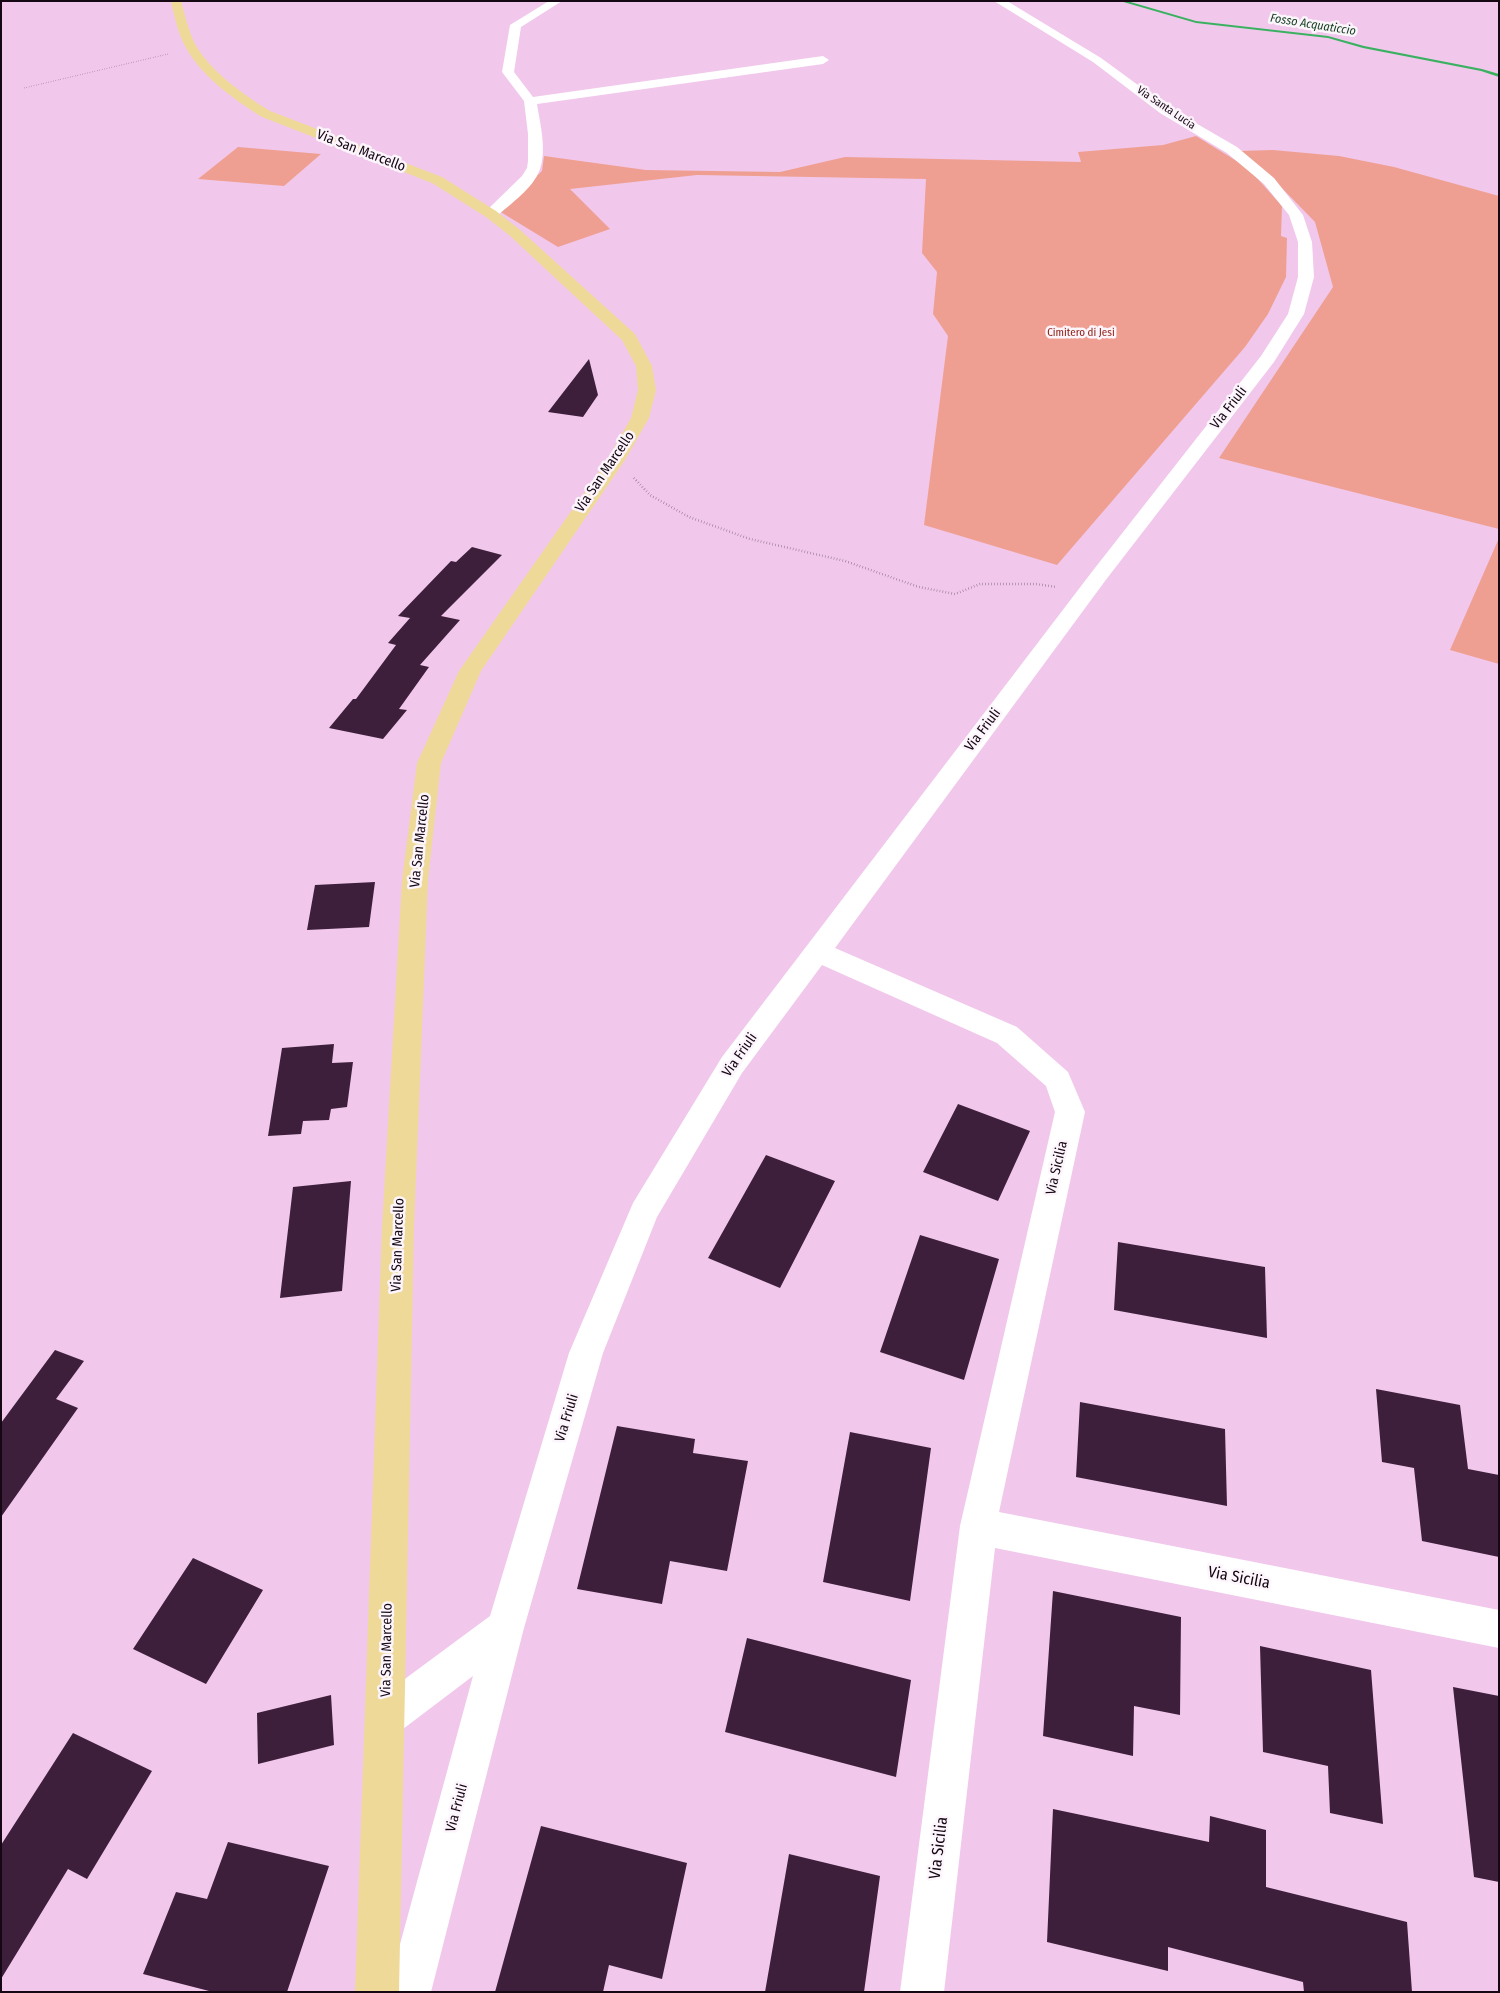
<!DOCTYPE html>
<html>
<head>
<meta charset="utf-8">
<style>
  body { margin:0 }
  #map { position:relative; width:1500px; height:1993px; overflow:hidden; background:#f1c8eb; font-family:"Fira Sans Condensed",sans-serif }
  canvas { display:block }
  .frame { position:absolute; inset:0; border:2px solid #150814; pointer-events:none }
</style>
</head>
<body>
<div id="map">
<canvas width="1500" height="1993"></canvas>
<div class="frame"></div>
</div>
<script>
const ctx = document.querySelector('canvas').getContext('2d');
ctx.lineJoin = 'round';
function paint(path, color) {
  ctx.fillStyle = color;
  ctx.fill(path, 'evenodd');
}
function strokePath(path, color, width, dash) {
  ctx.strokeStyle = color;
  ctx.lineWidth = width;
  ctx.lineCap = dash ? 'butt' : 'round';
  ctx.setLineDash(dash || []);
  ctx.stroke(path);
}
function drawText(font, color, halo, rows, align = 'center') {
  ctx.font = font + ' "Fira Sans Condensed",sans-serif';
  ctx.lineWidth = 5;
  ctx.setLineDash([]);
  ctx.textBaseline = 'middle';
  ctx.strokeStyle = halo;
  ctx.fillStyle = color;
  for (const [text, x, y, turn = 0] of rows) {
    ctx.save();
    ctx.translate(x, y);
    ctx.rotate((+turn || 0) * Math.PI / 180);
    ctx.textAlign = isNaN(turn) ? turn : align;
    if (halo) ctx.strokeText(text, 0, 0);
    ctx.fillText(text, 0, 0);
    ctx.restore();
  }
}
const green = new Path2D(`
  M1196 136 1248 168 1282 206 1281 236 1287 238 1286 277 1268 314 1245 347 1057 565 924 525 948 336 933 314 937 272 922 253 926 179 697 175 570 189 610 229 558 247 499 211 542 171 544 156 646 170 780 172 845 157 1081 162 1078 152 1163 145Z
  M238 147 321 154 284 186 198 179Z
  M1273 150 1339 156 1394 167 1499 196V529L1219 458 1333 287 1315 222 1276 182 1238 151Z
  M1499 538V664L1450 650Z`);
const stream = new Path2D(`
  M1120 1H1127L1196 21 1328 36 1364 46 1482 69 1499 74V77L1481 71 1363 48 1328 38 1196 23Z`);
const building = new Path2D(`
  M589 359 598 395 583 417 548 412Z
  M472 547 502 555 441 616 460 620 420 665 429 667 399 709 407 710 383 739 329 728 353 699H356L396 645 388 643 410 618 398 616 451 561 456 562Z
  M375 882 369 927 307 930 315 885Z
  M334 1044 332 1063 353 1062 347 1107 331 1109 329 1120 303 1121 301 1134 268 1136 282 1048Z
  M958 1104 1030 1131 998 1201 923 1172Z
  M766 1155 835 1181 780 1288 708 1258Z
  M351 1181 342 1291 280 1298 293 1187Z
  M920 1235 999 1259 964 1380 880 1352Z
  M1118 1242 1265 1267 1267 1338 1114 1310Z
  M55 1350 84 1361 56 1399 78 1408 1 1517V1423Z
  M1376 1389 1460 1405 1468 1469 1499 1475V1557L1422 1541 1414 1468 1382 1462Z
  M1080 1402 1225 1429 1227 1506 1076 1477Z
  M617 1426 695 1439 693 1453 748 1461 727 1571 670 1561 662 1604 577 1589Z
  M850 1432 931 1448 910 1601 823 1582Z
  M193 1558 263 1590 206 1684 133 1649Z
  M1053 1591 1181 1617 1180 1715 1134 1706 1133 1756 1043 1736Z
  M747 1638 911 1680 896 1777 725 1732Z
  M1260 1646 1371 1670 1383 1824 1330 1813 1328 1766 1263 1752Z
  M1453 1687 1499 1696V1882L1474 1877Z
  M331 1695 334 1745 258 1764 257 1713Z
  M73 1733 152 1771 87 1879 68 1869 1 1979V1845Z
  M1053 1809 1209 1842 1210 1816 1266 1830V1887L1407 1922 1412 1992H1304L1303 1982 1168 1947V1971L1047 1942Z
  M541 1826 687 1863 662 1979 609 1965 603 1992H495Z
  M228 1842 329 1866 287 1992H213L143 1974 176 1892 207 1899Z
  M789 1854 880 1876 864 1992H765Z`);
const pathFar1 = new Path2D(`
  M24 88 168 54`);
const path = new Path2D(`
  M634 478 650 495 689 517 750 539 845 561 919 587 955 594 980 584H1037L1056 587`);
const minor = new Path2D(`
  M549 1H562L521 27 514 72 533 97 823 56 829 60 823 64 537 104C540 123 547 150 540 169 534 188 510 204 496 217H486L484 214 486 211 522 176 527 168 528 161V134L524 101 502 72 510 25Z
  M994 1H1007L1101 58 1168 107 1237 147 1274 178 1303 215 1312 242 1314 277 1304 314 1274 362 1105 581 835 948 1017 1027 1068 1072 1085 1112 999 1512 1499 1610V1648L995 1548 944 1992H900L960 1526 1055 1112 1046 1086 997 1043 822 965 742 1073 657 1217 603 1353 524 1628 431 1992H387L473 1676 399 1732 385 1738 371 1732 365 1718 371 1704 490 1616 569 1353 633 1203 722 1057 1091 573 1261 356 1288 314 1298 277V242L1289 215 1264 184 1227 153 1160 113 1093 62Z`);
const major = new Path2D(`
  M171 1H181C185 15 188 29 194 42 210 72 243 94 270 111L442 177 496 211 519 229 635 334 652 366 656 390 649 418 625 460 481 671 441 763 428 880 414 1227 399 1992H355L382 1227 402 880 417 763 459 671 607 460 631 418 638 390 636 366 622 340 509 235 486 217 432 183 262 117C232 98 199 75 183 42 177 29 174 15 171 1Z`);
const farStreetnames = [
  ["Via Santa Lucia",1166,108,34]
];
const farParknames = [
  ["Cimitero di Jesi",1081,333]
];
const farWaternames = [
  ["Fosso Acquaticcio",1313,25,9]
];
const streetNames = [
  ["Via San Marcello",361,151,21],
  ["Via Friuli",1229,408,-52],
  ["Via San Marcello",605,472,-56],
  ["Via Friuli",983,730,-53],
  ["Via San Marcello",420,841,-84],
  ["Via Friuli",740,1055,-55],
  ["Via Sicilia",1057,1168,-77],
  ["Via San Marcello",398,1245,-88],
  ["Via Friuli",567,1418,-73],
  ["Via San Marcello",387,1650,-89],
  ["Via Friuli",457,1808,-75]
];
const nearStreetnames = [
  ["Via Sicilia",1239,1578,11],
  ["Via Sicilia",939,1848,-83]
];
paint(green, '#ef9f91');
paint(stream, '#3ab160');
paint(building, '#3e1f3b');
strokePath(pathFar1, '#80657d', 1, [0.5, 2]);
strokePath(path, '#80657d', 2.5, [0.5, 2.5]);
paint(minor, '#fff');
paint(major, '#efd998');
drawText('11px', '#150814', '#fdf5fc', farStreetnames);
drawText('11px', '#8c1b0f', '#fdf5fc', farParknames);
drawText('italic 12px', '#134121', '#fdf5fc', farWaternames);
drawText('14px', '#150814', '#fdf5fc', streetNames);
drawText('16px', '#150814', '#fdf5fc', nearStreetnames);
</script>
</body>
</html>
